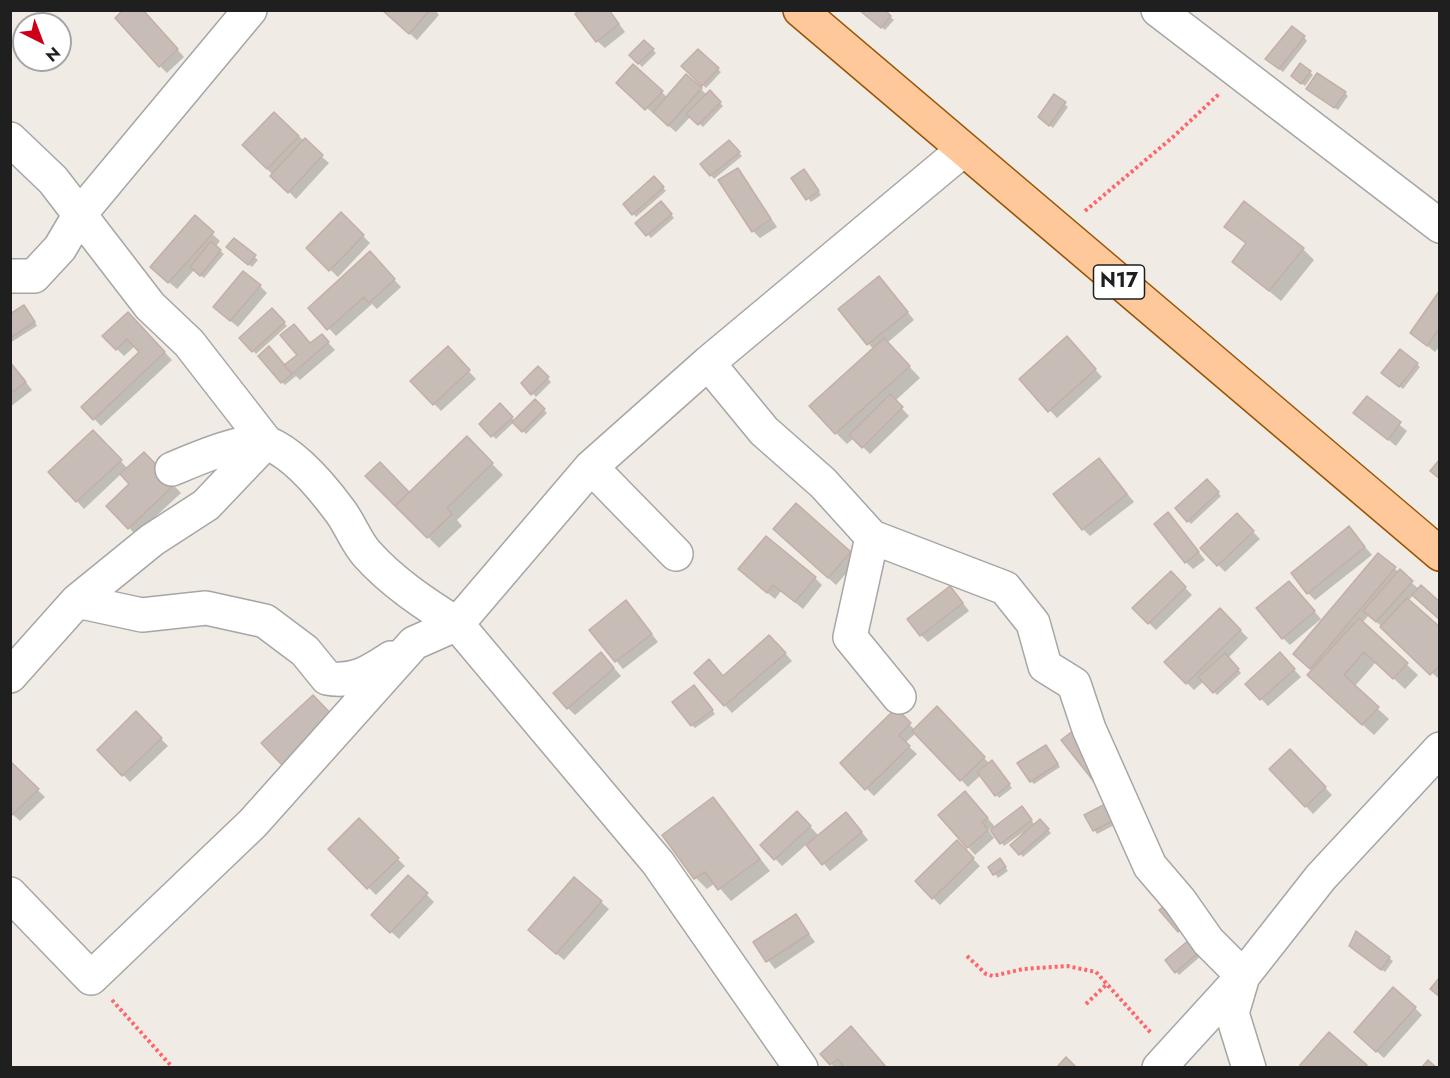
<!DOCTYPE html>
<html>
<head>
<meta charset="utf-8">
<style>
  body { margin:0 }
  #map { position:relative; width:1450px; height:1078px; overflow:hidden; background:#f0ebe4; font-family:Jost,sans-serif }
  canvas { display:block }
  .frame { position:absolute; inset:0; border:12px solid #1f1f1f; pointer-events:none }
  .north { position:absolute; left:12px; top:12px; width:60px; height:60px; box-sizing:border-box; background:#fff; border:2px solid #a5a5a5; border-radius:50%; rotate:138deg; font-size:16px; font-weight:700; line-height:24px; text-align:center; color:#1f1f1f }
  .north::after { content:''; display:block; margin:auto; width:21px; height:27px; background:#cd0018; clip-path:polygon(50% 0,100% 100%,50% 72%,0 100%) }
</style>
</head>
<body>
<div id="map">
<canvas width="1450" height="1078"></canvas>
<div class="frame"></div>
<div class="north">N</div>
</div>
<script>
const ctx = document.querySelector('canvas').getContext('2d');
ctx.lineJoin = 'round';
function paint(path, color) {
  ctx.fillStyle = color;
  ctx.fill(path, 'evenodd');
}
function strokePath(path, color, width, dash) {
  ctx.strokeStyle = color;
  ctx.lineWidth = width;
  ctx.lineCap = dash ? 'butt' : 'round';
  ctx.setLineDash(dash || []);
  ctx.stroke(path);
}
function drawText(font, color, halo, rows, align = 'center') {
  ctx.font = font + ' Jost,sans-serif';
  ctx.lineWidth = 4.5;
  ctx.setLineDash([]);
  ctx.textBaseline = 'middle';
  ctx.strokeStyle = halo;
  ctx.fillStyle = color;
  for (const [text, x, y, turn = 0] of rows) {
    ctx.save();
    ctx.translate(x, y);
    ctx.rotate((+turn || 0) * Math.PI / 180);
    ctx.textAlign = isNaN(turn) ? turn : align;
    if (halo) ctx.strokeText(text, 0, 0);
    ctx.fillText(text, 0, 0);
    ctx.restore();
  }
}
const shadow = new Path2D(`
  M142 10 184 57 167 73 160 66Z
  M384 10H435L439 15 417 40Z
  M609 10 625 32 605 48 597 41Z
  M861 10H882L894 20 885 30Z
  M1304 37 1307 41 1283 72 1270 62Z
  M644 42 656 53 642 67 631 55Z
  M698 51 721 72 706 88 683 66Z
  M633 66 668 98 701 89 707 95 710 93 723 106 703 127 691 116 676 132 625 90Z
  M1310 72 1313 75 1305 86 1296 79Z
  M1311 92 1345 93 1348 96 1338 110Z
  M1055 96 1068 107 1053 128 1043 120Z
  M274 114 329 163 296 199 244 145Z
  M729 142 742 156 714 179 702 165Z
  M738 169 777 227 760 238 753 231Z
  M807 174 821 195 811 202 793 179Z
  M654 178 666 191 636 217 625 204Z
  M661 203 674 218 651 238 637 223Z
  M341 214 370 243 338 277 308 248Z
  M195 218 220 241 215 247 224 254 204 278 194 270 177 289 159 274Z
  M1226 227 1303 249 1314 260 1281 301 1234 262 1247 245Z
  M235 240 258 260 252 267 232 250Z
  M377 261 401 287 377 309 372 304 336 336 310 308Z
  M886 285 914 320 887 343 920 378 895 401 909 416 870 454 854 438 847 444 836 433 874 350 840 310Z
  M260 286 267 293 238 327 222 314Z
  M1440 293V346L1435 352 1412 333Z
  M27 310 37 326 10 343V316Z
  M272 310 287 326 256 354 241 338Z
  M135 321 172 360 101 426 83 407 141 352 135 346 124 356 104 336Z
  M322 336 335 350 300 380 296 376 285 385 282 382 285 367Z
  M1074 346 1102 377 1057 418 1021 379Z
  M447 348 476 379 441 411 412 381Z
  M10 362 32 390 10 407Z
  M1417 364 1420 367 1403 389 1386 376Z
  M538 368 551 382 536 397 523 383Z
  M1367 398 1407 431 1396 446 1355 413Z
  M535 401 547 413 526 434 514 422 496 439 481 424 500 406 515 421Z
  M467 438 503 475 457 520 462 526 439 548 367 476 380 464 409 494Z
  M100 439 128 469 144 454 181 493 136 535 108 506 131 485 121 474 84 509 50 472Z
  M1106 467 1134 502 1090 536 1083 529Z
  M1207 481 1221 496 1191 524 1177 509Z
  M796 505 858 560 836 585 782 536Z
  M1237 515 1260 539 1225 572 1202 548Z
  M1175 522 1205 560 1193 569 1186 562Z
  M1349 528 1372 555 1315 600 1308 593Z
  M1395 569 1419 589 1408 601 1440 630V680L1369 615 1362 623 1418 675 1405 689 1376 662 1354 687 1389 719 1374 735 1320 686 1313 671 1302 661Z
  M1171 573 1192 595 1156 630 1134 608Z
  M747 576 815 578 822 585 803 609 781 591 775 599Z
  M1296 590 1321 619 1290 645 1283 638Z
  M957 595 969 611 928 642 921 635Z
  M633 610 658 642 623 669 591 630Z
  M1220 610 1248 638 1228 658 1241 673 1217 695 1204 681 1194 690 1166 662Z
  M777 644 792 661 732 713 696 673 723 677Z
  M608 661 621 676 575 715 568 708Z
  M1287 662 1301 677 1268 706 1247 684Z
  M697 690 715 714 695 728 692 725Z
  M937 709 990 764 995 765 1012 788 999 798 981 775 968 787 916 733 905 743 917 754 874 796 842 764 896 711 915 730Z
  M136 713 168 746 130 782 99 750Z
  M1049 750 1060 767 1034 784 1031 781Z
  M1290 751 1332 795 1313 814 1271 769Z
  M10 763 45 797 20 821 10 812Z
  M713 799 770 871 731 901 715 883 707 889 696 878Z
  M973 801 996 828 1025 812 1035 825 1040 821 1051 833 1023 857 1012 845 1023 835 1022 833 1004 846 991 828 988 830 994 838 975 855 968 847Z
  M1086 816 1122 821 1097 834Z
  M804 820 819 836 853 821 868 840 830 871 807 844 782 866 762 845Z
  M359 821 405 866 376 895 330 849Z
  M957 842 980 866 940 905 917 882Z
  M1003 864 1008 871 998 878 990 867Z
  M409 877 434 902 399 939 373 915Z
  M575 879 609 909 564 960 537 937Z
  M795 916 815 942 775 969 755 943Z
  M1356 934 1393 961 1385 972 1355 949Z
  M1189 942 1202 955 1179 975 1167 961Z
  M1415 1008 1422 1015 1384 1058 1363 1039Z
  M822 1054 886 1068H835Z`);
const building = new Path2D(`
  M123 10H143L178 49 159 67 115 18Z
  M382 10H430L409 34Z
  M579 10H609L619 24 596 42 575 14Z
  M859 10H885L891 16 881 28Z
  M1292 26 1305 36 1279 69 1265 59Z
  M644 40 654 49 638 64 629 55Z
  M698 49 719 68 702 86 681 66Z
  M1300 63 1311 71 1301 84 1291 76Z
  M633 64 663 91 645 110 616 83Z
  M1317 73 1346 92 1334 108 1306 89Z
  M686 74 702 88 668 126 653 112Z
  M710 90 721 102 698 125 686 114Z
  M1054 94 1066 102 1049 126 1038 117Z
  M274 112 299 136 267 169 242 145Z
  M305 138 323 155 288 193 270 176Z
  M729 140 740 152 710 176 700 164Z
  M738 168 771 219 752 232 718 180Z
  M804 169 819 191 806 200 791 178Z
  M654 176 664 187 632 215 623 204Z
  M661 201 672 214 646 236 635 223Z
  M1244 201 1304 248 1269 291 1232 262 1246 243 1224 227Z
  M341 212 364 235 329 271 306 248Z
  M195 215 214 232 168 283 150 267Z
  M234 238 256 255 248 265 226 247Z
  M211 241 221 250 200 276 190 267Z
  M370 251 395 279 369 303 364 297 327 330 308 308Z
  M243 271 261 285 230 321 213 307Z
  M879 276 908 312 867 345 838 309Z
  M1440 290V328L1427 346 1410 333Z
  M24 305 35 322 10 338V314Z
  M272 308 285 322 252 352 239 338Z
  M128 312 165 352 93 420 81 407 139 352 127 339 116 350 102 336Z
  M294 324 310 343 322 334 329 342 292 374 284 365 297 355 280 335Z
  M1067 336 1096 369 1048 412 1019 379Z
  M884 338 910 366 835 434 809 406Z
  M269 346 292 374 281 383 258 356Z
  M448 346 470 370 433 405 410 381Z
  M1400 349 1418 363 1399 387 1381 373Z
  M10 362 26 382 10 394Z
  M538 366 549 377 531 395 521 383Z
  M890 394 903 407 862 448 849 435Z
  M1367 396 1401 422 1388 440 1353 413Z
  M535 399 545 409 522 432 512 422Z
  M500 403 513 417 491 437 479 424Z
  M93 430 122 460 76 502 48 472Z
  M467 436 493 463 447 508 452 514 427 538 395 506Z
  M144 452 175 484 128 529 106 506 129 484 120 474Z
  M1099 458 1127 494 1082 530 1053 494Z
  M1440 459V479L1430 471Z
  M380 462 409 492 395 506 365 476Z
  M1207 479 1219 492 1187 522 1175 508Z
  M796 503 851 552 828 578 773 529Z
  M1168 512 1199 552 1185 563 1154 524Z
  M1237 513 1254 531 1217 566 1200 548Z
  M1349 526 1365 547 1307 594 1291 573Z
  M766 536 816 577 795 602 773 585 767 593 738 569Z
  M1378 553 1396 567 1310 669 1293 654Z
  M1400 569 1413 581 1376 622 1363 611Z
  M1171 571 1186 587 1148 624 1132 608Z
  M1289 581 1315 611 1282 639 1256 608Z
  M1421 585 1440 602V620L1412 595Z
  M950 586 963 603 920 636 907 619Z
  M1407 598 1440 627V665L1430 675 1380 627Z
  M626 600 652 634 615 662 589 630Z
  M1220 608 1241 630 1186 684 1164 662Z
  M1359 618 1408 663 1393 679 1364 652 1344 675 1379 707 1362 725 1307 675Z
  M769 635 786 653 724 706 694 673 709 659 723 676Z
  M601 652 614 668 567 709 553 693Z
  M1280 652 1295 669 1260 700 1245 684Z
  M1225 653 1239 669 1213 693 1198 677Z
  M694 685 713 710 691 726 672 702Z
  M313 695 335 718 284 767 261 743Z
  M937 706 985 757 960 781 912 731Z
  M896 708 911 723 899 735 910 746 865 790 840 763Z
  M136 711 162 738 122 776 97 750Z
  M1074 730 1095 783 1061 740Z
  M1046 745 1058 764 1030 782 1017 763Z
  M1290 749 1326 787 1305 807 1269 769Z
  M992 760 1010 784 995 796 977 772Z
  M10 761 39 789 12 815 10 814Z
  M965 791 988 818 982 822 988 830 967 848 938 815Z
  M713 797 760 859 718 890 705 872 694 879 662 835Z
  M1111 801 1120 817 1093 831 1084 815Z
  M1022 806 1032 820 1000 844 990 830Z
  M797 811 811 826 774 860 760 845Z
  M846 812 862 832 822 865 806 845Z
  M359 818 399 858 367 889 328 849Z
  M1040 819 1049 829 1019 855 1010 845Z
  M957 840 974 858 932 899 915 881Z
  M1000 858 1006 867 993 875 988 867Z
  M408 875 428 893 390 933 371 915Z
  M574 877 602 901 556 954 528 930Z
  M1169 902 1188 923 1178 932 1159 910Z
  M796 914 809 934 766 962 753 942Z
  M1356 931 1390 957 1381 970 1349 946Z
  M1189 940 1200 951 1175 973 1165 960Z
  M1440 977V997L1430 989Z
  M1393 987 1416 1007 1376 1052 1354 1032Z
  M851 1026 887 1068H845L838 1059 830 1065 820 1054Z
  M1329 1032 1367 1065 1364 1068H1302L1300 1065Z
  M1066 1057 1077 1068H1056Z
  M1428 1060 1437 1068H1421Z`);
const path = new Path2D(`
  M1085 211 1173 137 1219 94
  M967 956 986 974 993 976 1023 969 1067 966 1096 972 1151 1033
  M112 1000 173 1068
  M1086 1004 1108 983`);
const minor = new Path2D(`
  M1158 10 1440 226
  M10 139 53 180 150 306 189 343 266 442 206 505 152 540 77 601 10 676
  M10 276H34L60 248 80 214 250 10
  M708 363 764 431 823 483 872 537 850 637 899 697
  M591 467 676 554
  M172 469C191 461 248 436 267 443 295 454 323 488 340 511 350 524 356 542 367 554 392 582 425 604 457 624L658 863 801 1068
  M872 537 1005 588 1033 623 1045 666 1074 684 1089 729 1150 866 1180 901 1208 941 1243 976 1232 1013 1249 1068
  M77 601 142 615 206 608 265 621 305 651 327 678C353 683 370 672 391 658
  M10 894 91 978 253 823 414 643 457 624 591 467 708 363 963 150
  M1159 1068 1243 976 1321 877 1440 749`);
const major = new Path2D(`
  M800 10 1440 554`);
const shields = [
  [1119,282,51]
];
const shieldNames = [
  ["N17",1119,282]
];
paint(shadow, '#0003');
paint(building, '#c8bcb7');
strokePath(building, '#c3afa5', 1.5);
strokePath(minor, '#a6a6a6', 36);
strokePath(major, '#995400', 36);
strokePath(path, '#ff6669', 4, [3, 3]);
strokePath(minor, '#fff', 33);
strokePath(major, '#ffc89a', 33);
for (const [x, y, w] of shields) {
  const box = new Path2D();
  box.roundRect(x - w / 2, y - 17, w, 34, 4.5);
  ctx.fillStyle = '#fff';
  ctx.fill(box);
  strokePath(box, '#1f1f1f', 1.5);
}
drawText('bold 20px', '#1f1f1f', null, shieldNames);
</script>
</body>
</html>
